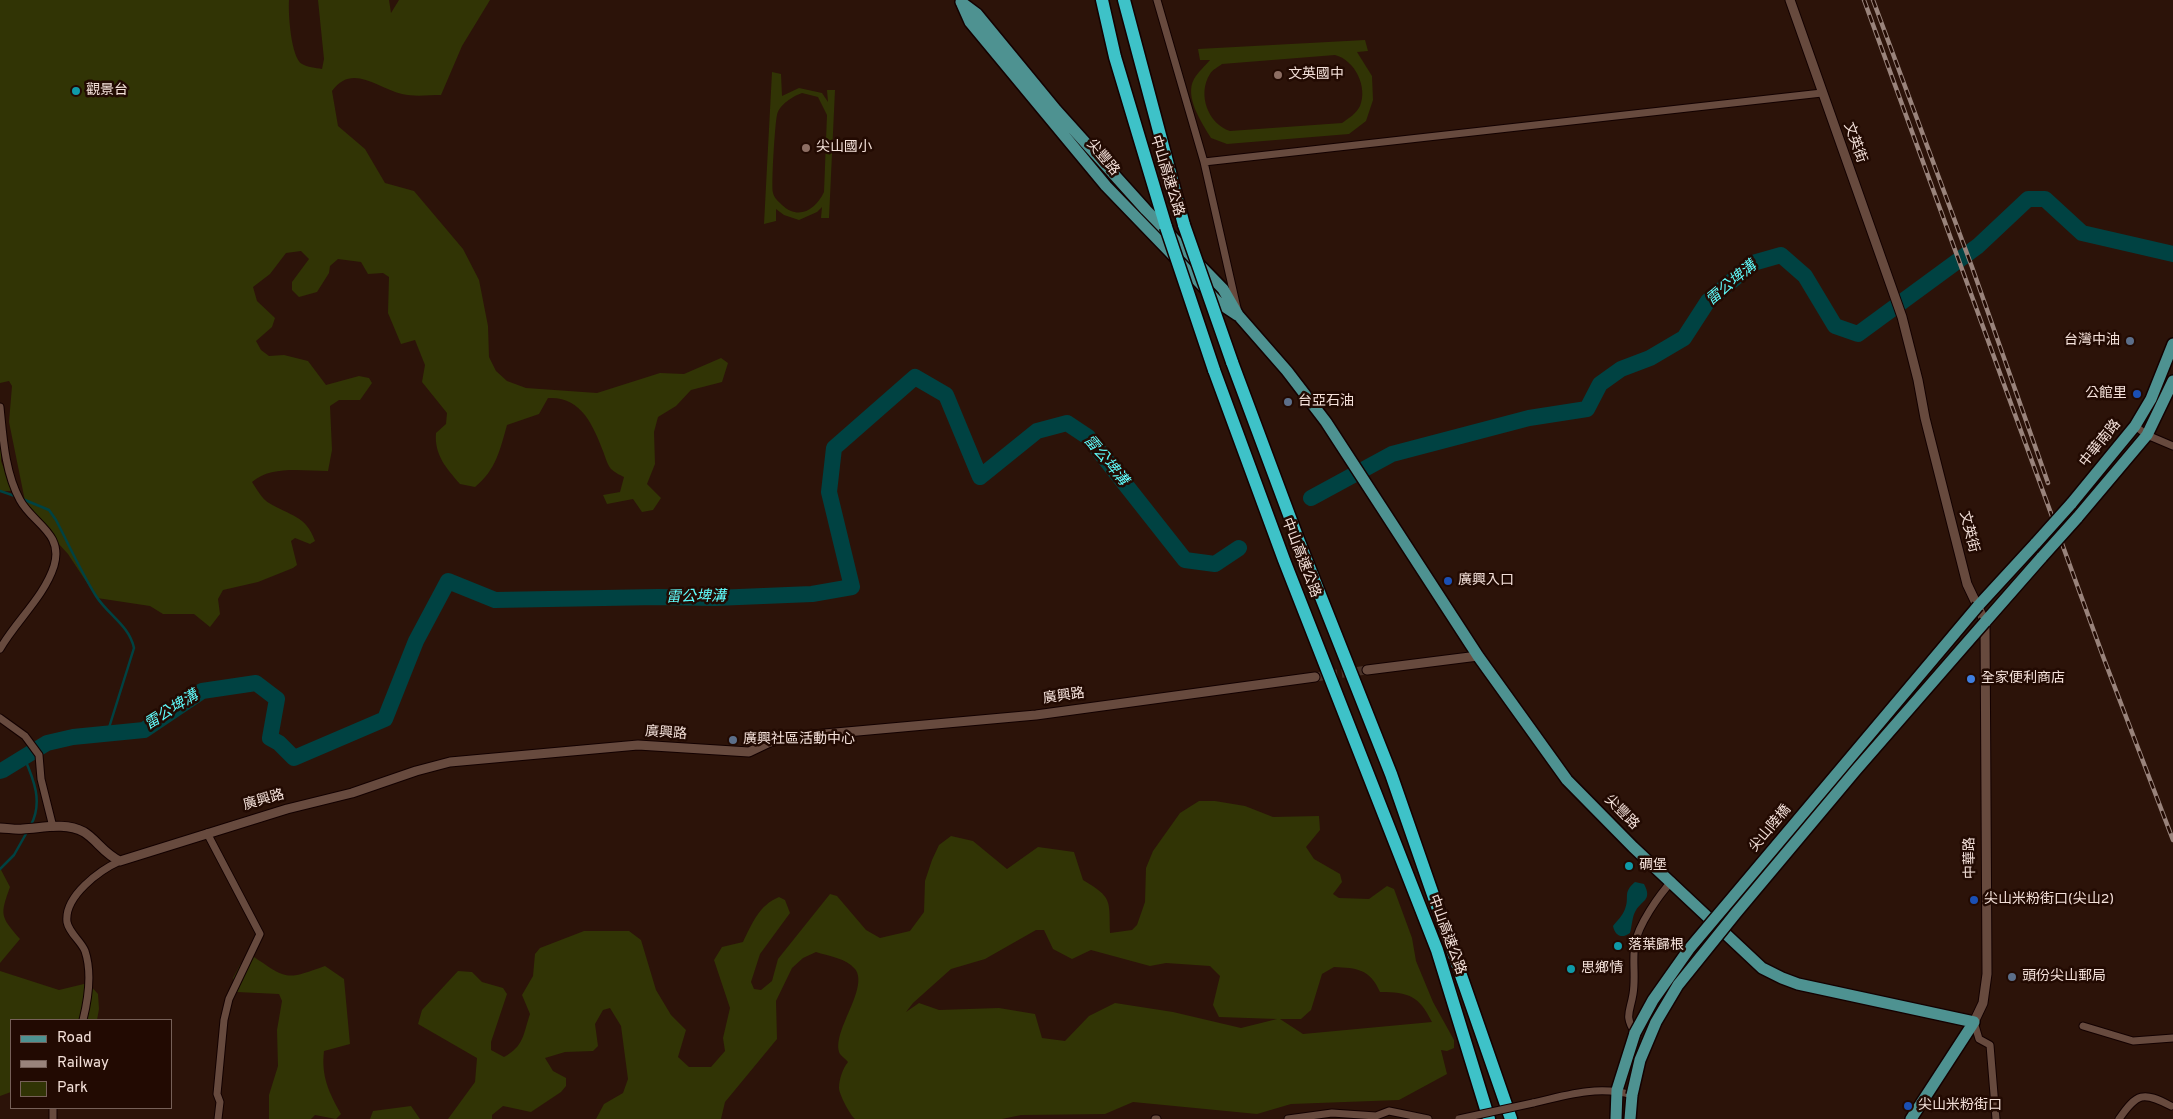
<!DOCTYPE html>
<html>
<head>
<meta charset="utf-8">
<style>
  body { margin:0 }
  #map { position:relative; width:2173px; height:1119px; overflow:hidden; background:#2c1309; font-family:Overpass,sans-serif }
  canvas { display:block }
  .legend { position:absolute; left:10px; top:1019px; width:162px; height:90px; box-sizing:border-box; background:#220a02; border:1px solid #766058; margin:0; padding:6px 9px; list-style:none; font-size:15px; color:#f4e1da }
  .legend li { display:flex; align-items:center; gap:10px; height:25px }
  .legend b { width:25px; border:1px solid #766058 }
</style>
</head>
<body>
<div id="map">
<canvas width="2173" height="1119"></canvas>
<ul class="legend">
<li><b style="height:6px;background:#4e9291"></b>Road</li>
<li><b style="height:6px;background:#99837b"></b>Railway</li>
<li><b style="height:14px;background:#313405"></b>Park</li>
</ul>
</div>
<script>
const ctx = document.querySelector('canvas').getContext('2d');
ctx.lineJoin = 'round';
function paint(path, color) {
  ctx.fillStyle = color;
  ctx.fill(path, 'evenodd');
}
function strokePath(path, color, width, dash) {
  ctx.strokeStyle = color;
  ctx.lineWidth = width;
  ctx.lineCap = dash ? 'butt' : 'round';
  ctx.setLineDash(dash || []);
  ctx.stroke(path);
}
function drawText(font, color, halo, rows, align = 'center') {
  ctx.font = font + ' Overpass,"Noto Sans TC",sans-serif';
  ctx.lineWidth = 5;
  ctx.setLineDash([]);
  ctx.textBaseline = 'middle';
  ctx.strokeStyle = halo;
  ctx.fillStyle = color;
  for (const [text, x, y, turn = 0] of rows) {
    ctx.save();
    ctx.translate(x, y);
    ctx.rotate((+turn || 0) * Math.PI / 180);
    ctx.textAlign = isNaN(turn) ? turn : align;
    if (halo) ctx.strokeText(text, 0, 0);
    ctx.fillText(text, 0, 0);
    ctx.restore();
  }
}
const green = new Path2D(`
  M0 0H289C288 13 291 58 302 64 307 67 316 68 322 69L324 59 318 0H389L391 13 399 0H490L462 46 441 95C429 95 414 97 402 94 377 88 352 63 332 91L338 126 365 149 385 183 414 191 463 249 479 280 488 326 489 357 496 371 507 381 526 388 597 393 660 373 684 374 721 358 728 363 722 382 691 390 676 406 658 417 654 432 655 464 647 484 661 498 653 510 642 512 633 499 607 504 603 495 620 492 624 477C620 475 614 472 611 469 607 464 605 456 603 451 593 425 581 396 548 398L539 414 507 425C500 450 496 470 475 487L460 484C447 469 434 455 436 433L446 424 447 413 422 382 425 365 415 340 401 344 388 313 389 277 383 273 368 274 361 262 338 259 330 266 329 273 317 292 299 297 292 290V282L309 259 301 251 286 253 270 274 253 287 257 301 275 318 272 327 256 341 261 350 269 356 284 355 308 361 326 385 359 376 369 378 372 383 360 400H339L330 406 332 450 328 471C304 471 271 465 252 482 256 488 262 499 269 503 290 516 306 515 315 541L310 544 295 538 291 541 297 565 293 568 258 582 223 590 218 599 220 614 210 627 194 614H163L150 606 97 598 68 554 34 517 25 501 9 422 12 386 9 381 0 383Z
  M1365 40 1368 51 1357 52 1372 76 1373 100 1366 121 1349 134 1227 144 1211 138C1202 123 1184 97 1194 79 1198 72 1205 66 1210 60H1200L1198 49ZM1335 55C1355 60 1368 87 1360 106 1356 114 1349 118 1342 123L1230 131C1208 124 1197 94 1210 74 1212 70 1218 67 1222 64Z
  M772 72 781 74 782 96 799 88 822 93 828 102 827 90H835L829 218H821L822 207 817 212 799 220 784 215 776 209V221L764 224ZM802 93 818 97 827 115 824 192C816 209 799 221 782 205 779 202 774 198 773 193 771 186 775 123 777 115 779 105 793 96 802 93Z
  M0 422 3 434 1 461 12 491H0Z
  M1199 801H1215L1245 806 1273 817 1319 816 1320 830 1306 847 1314 859 1340 874 1342 882 1333 894 1339 898 1369 899 1387 886 1394 889 1412 938 1416 961 1433 1002 1454 1040V1048L1447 1051 1441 1050 1447 1074 1399 1100 1291 1104 1257 1114 1133 1102 1105 1114 1021 1115 1002 1119H855C850 1115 839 1094 839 1088 839 1079 843 1068 848 1062 846 1059 842 1057 840 1054 830 1033 870 988 855 969 846 958 828 956 816 952L803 958 792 968 776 1001 777 1039 725 1102 721 1119H596L604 1104 623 1093 628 1079 621 1026 610 1008 603 1010 595 1024 598 1046 593 1051 565 1052 545 1058 553 1071 566 1078V1086L561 1092 531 1112 503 1106 492 1115V1119H448L475 1082 477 1058 418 1024 422 1010 458 971 472 972 482 982 503 988 507 994 491 1042V1050L504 1057C524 1046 523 1035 530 1014L522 995 533 976 535 954 540 948 584 931H629L641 940 656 990 671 1015 686 1030 678 1057 689 1067H711L725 1051 723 1038 730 1008 714 960 722 947 743 942C752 924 759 905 779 897L785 900 790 913 760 954 751 982 754 989 761 990 772 981 778 959 830 894 837 896 866 930 880 938 910 931 924 912 925 881 932 860 939 845 951 836 973 841 1007 869 1038 847 1074 852 1083 880C1113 898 1109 900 1110 933L1132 930 1137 925 1145 902 1146 868 1153 851 1180 813ZM1036 930H1044L1053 949 1072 959 1091 950 1150 966 1166 963 1210 966 1220 976 1213 1005 1219 1017 1277 1019 1241 1028 1173 1012 1115 1003 1089 1016 1065 1041 1042 1038 1035 1014 999 1008 939 1010 919 1003 906 1012 913 1003 951 969 985 959ZM1334 967C1357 968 1370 969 1380 992 1409 992 1419 996 1432 1022L1303 1034 1280 1019H1301L1311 1010 1322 974Z
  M0 868 10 887C0 915 0 916 20 939L0 963Z
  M251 955C287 979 284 981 325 966L344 979 350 1044 324 1051C321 1076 329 1093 341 1114L336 1119 315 1115 311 1119H269V1095L278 1066 277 1030 282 1001 279 994 237 992 233 978 240 965Z
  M0 971 59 990 88 983 98 994 99 1009 97 1020H11V1092L0 1096Z
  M411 1106 420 1119H370L373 1111Z`);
const water = new Path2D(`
  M1635 882 1644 884C1653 901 1641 900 1635 912 1632 918 1632 926 1630 933 1622 939 1615 936 1613 926 1617 921 1623 915 1625 909 1630 897 1622 893 1635 882Z`);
const stream = new Path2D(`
  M0 491 15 496
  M20 498 49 510 56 520C69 545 81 572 96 596 108 615 129 625 134 648L107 734
  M24 757C34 780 43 802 31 825
  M0 869 14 855 27 832`);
const river = new Path2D(`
  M1311 498 1392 454 1529 418 1587 409 1600 384 1621 369 1650 358 1684 338 1708 301 1753 263 1781 255 1805 276 1835 326 1858 334 1978 246 2028 199H2045L2082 233 2173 254
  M0 771 3 770 47 743 73 737 144 730 202 691 256 683 277 699 270 738 279 743 294 758 385 719 416 641 448 581 495 600 658 597 715 598 812 594 852 587 829 492 834 448 915 377 946 395 980 477 1037 431 1067 423 1088 437 1185 560 1215 564 1239 548`);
const tertiaryTunnel = new Path2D(`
  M1315 677 1367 670`);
const minor = new Path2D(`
  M1157 0 1204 162 1237 308
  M1204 162 1822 93
  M0 407C3 437 5 473 20 500 33 524 64 533 54 566 44 597 16 621 0 649
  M2135 426 2147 435 2173 446
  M0 718 25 736 39 755 41 779 53 827
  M207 833 260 934 229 999 224 1020 217 1094 220 1102 218 1119
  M83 1020C88 1000 92 972 85 951 81 941 69 933 67 922 64 896 100 870 120 861
  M1974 1022 1979 1039 1990 1045 1996 1119
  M2083 1026 2133 1041 2173 1038
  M1635 1033C1624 1015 1630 1013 1633 994 1636 977 1632 960 1635 944 1638 925 1659 895 1672 881
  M1533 1103C1566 1095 1599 1085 1632 1095
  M53 1119V1108
  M1155 1119H1157
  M1288 1119 1332 1113 1376 1116 1389 1111 1428 1119
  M2119 1119C2137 1093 2143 1091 2171 1106`);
const tertiary = new Path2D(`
  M1790 0 1902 317 1918 380 1925 418 1967 584 1985 622 1987 974 1983 1003 1974 1022
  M1367 670 1478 656
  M0 828C8 828 15 830 23 829 43 828 65 822 84 832 97 840 104 854 120 861L287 809 352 793 416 771 450 762 638 745 749 752 770 742 791 737 1036 715 1315 677`);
const primary = new Path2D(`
  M961 2 977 14 1056 110 1146 210 1223 289 1238 315 1287 371 1326 422 1478 656 1567 780 1633 847 1762 968 1782 978 1798 984 1974 1022 1911 1119
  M962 4 970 22 1106 186 1219 303 1237 315
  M2071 504 2135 426 2151 399 2173 344
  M2077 518 2147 435 2173 381
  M1978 606 2036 543
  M1985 622 2042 557
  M1616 1119 1617 1090 1635 1033
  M1630 1119 1632 1095`);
const motorway = new Path2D(`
  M1102 0 1115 57 1166 227
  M1124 0 1184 225
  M1232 362 1298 539 1391 774 1511 1119
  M1214 370 1284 560 1437 950 1489 1119`);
const rail = new Path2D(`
  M1864 0 2104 659 2173 840
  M1873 0 1972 267 2048 483`);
const minorBridge = new Path2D(`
  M1459 1119 1533 1103`);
const primaryBridge = new Path2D(`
  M2036 543 2071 504
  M2042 557 2077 518
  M1635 1033 1653 1000 1689 949 1978 606
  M1632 1095 1640 1060 1656 1022 1678 985 1736 913 1856 770 1985 622`);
const motorwayBridge = new Path2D(`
  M1184 225 1232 362
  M1166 227 1214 370`);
const markers = [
  [1278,75,5,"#8d6e63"],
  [76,91,5,"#0f9aa8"],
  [806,148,5,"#8d6e63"],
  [2130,341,5,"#5c6f8a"],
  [2137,394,5,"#1a4fb4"],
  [1288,402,5,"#5c6f8a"],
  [1448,581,5,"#1a4fb4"],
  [1971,679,5,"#3f7fe0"],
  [733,740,5,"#5c6f8a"],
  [1629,866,5,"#0f9aa8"],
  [1974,900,5,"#1a4fb4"],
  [1618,946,5,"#0f9aa8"],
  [1571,969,5,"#0f9aa8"],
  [2012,977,5,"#5c6f8a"],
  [1908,1106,5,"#1a4fb4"]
];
const poiNames = [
  ["文英國中",1288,75],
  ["觀景台",86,91],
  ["尖山國小",816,148],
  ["台灣中油",2120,341,"right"],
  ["公館里",2127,394,"right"],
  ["台亞石油",1298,402],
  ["廣興入口",1458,581],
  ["全家便利商店",1981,679],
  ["廣興社區活動中心",743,740],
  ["碉堡",1639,866],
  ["尖山米粉街口(尖山2)",1984,900],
  ["落葉歸根",1628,946],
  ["思鄉情",1581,969],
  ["頭份尖山郵局",2022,977],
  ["尖山米粉街口",1918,1106]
];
const streetNames = [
  ["文英街",1854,143,70],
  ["尖豐路",1102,158,50],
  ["中山高速公路",1166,176,73],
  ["中華南路",2101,444,-51],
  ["文英街",1968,532,76],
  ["中山高速公路",1300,558,69],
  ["廣興路",1064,697,-8],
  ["廣興路",666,734,4],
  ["廣興路",264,801,-16],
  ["尖豐路",1621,813,45],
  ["尖山陸橋",1771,829,-50],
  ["中華路",1971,858,-91],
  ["中山高速公路",1446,935,70]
];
const waterNames = [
  ["雷公埤溝",1732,284,-40],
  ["雷公埤溝",1105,461,50],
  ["雷公埤溝",696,598,-1],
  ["雷公埤溝",172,711,-32]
];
paint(green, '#313405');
paint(water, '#004242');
strokePath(stream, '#004242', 2.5);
strokePath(river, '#004242', 16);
strokePath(tertiaryTunnel, '#4a3228', 9, [9, 4.5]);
strokePath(minor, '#130100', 9);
strokePath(tertiary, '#130100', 11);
strokePath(primary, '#130100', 14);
strokePath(motorway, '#130100', 15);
strokePath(minor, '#674a3e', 7);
strokePath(tertiary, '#674a3e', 9);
strokePath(primary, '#4e9291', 11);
strokePath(motorway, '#3ec2c8', 12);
strokePath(rail, '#99837b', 4.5);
strokePath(rail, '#220a02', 2.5, [8]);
strokePath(minorBridge, '#130100', 9, []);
strokePath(primaryBridge, '#130100', 14, []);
strokePath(motorwayBridge, '#130100', 15, []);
strokePath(minorBridge, '#674a3e', 7);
strokePath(primaryBridge, '#4e9291', 11);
strokePath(motorwayBridge, '#3ec2c8', 12);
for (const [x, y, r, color] of markers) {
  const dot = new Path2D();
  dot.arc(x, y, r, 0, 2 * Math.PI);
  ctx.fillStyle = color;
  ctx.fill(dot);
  strokePath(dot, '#220a02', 2);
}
drawText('14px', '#f4e1da', '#220a02', poiNames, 'left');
drawText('14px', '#f4e1da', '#220a02', streetNames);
drawText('italic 15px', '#5ff9f9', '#220a02', waterNames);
</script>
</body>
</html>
